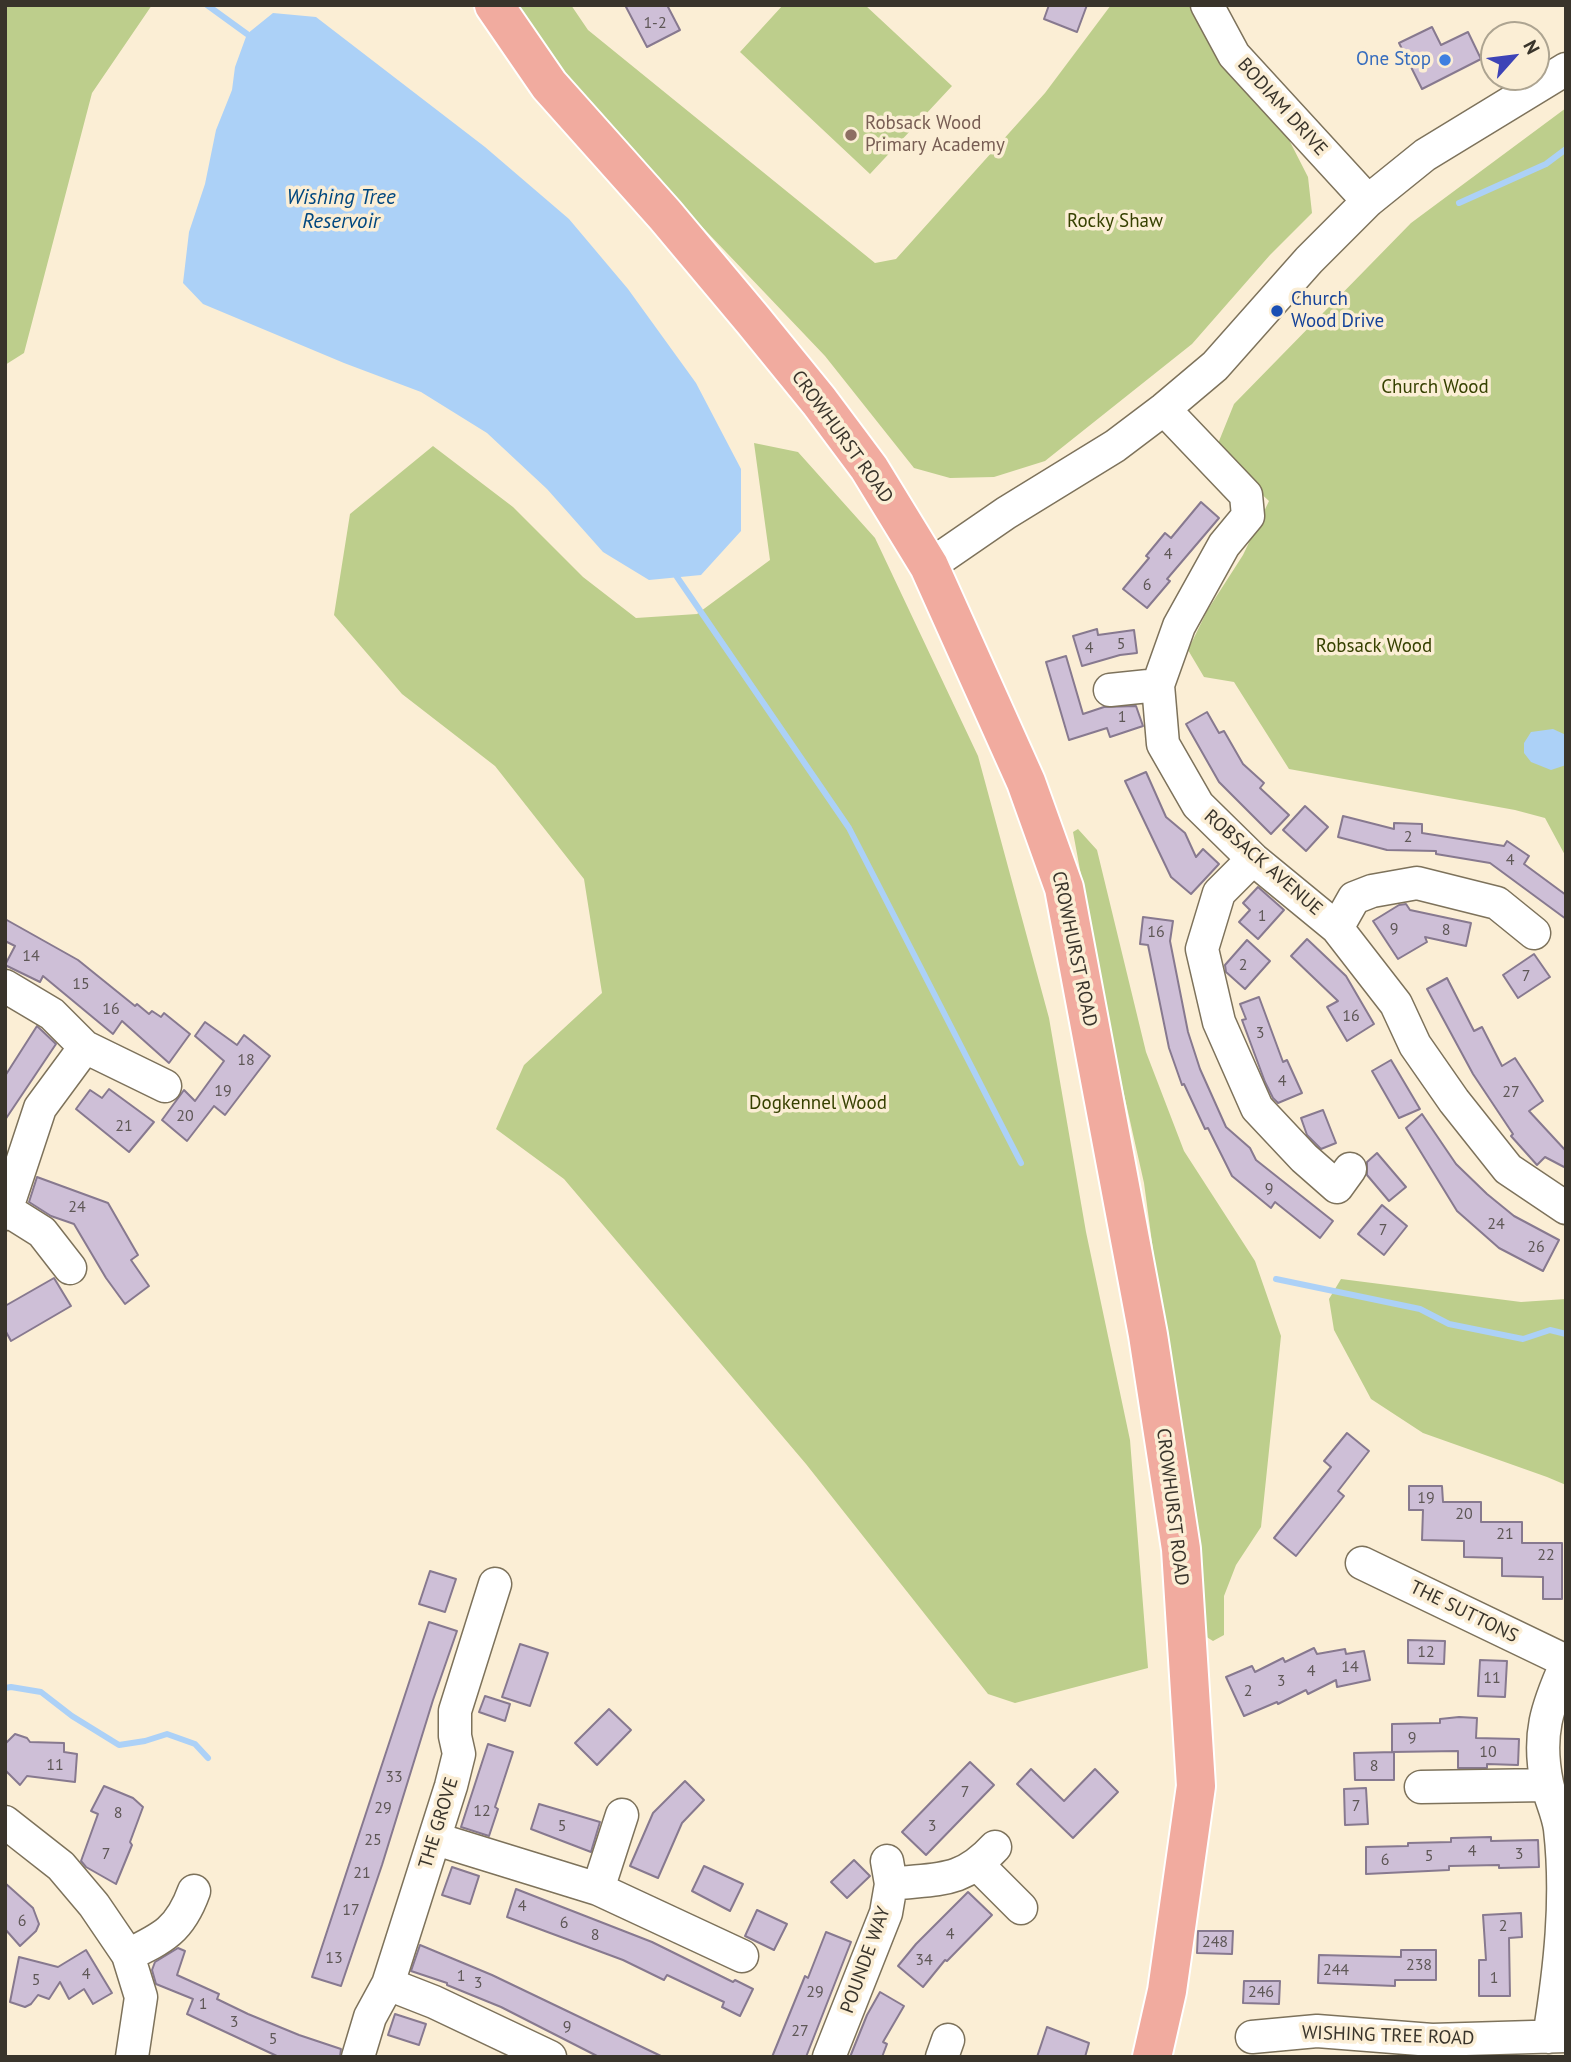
<!DOCTYPE html>
<html>
<head>
<meta charset="utf-8">
<style>
  body { margin:0 }
  #map { position:relative; width:1571px; height:2062px; overflow:hidden; background:#fbeed5; font-family:"PT Sans",sans-serif }
  canvas { display:block }
  .frame { position:absolute; inset:0; border:7px solid #39342b; pointer-events:none }
  .north { position:absolute; left:1480px; top:21px; width:70px; height:70px; box-sizing:border-box; background:#fbeed5; border:2px solid #ada491; border-radius:50%; rotate:62deg; font-size:19px; font-weight:700; line-height:28px; text-align:center; color:#39342b }
  .north::after { content:''; display:block; margin:auto; width:24px; height:32px; background:#3d43b7; clip-path:polygon(50% 0,100% 100%,50% 72%,0 100%) }
</style>
</head>
<body>
<div id="map">
<canvas width="1571" height="2062"></canvas>
<div class="frame"></div>
<div class="north">N</div>
</div>
<script>
const ctx = document.querySelector('canvas').getContext('2d');
ctx.lineJoin = 'round';
function paint(path, color) {
  ctx.fillStyle = color;
  ctx.fill(path, 'evenodd');
}
function strokePath(path, color, width, dash) {
  ctx.strokeStyle = color;
  ctx.lineWidth = width;
  ctx.lineCap = dash ? 'butt' : 'round';
  ctx.setLineDash(dash || []);
  ctx.stroke(path);
}
function drawText(font, color, halo, rows, align = 'center') {
  ctx.font = font + ' "PT Sans",sans-serif';
  ctx.lineWidth = 7;
  ctx.setLineDash([]);
  ctx.textBaseline = 'middle';
  ctx.strokeStyle = halo;
  ctx.fillStyle = color;
  for (const [text, x, y, turn = 0] of rows) {
    ctx.save();
    ctx.translate(x, y);
    ctx.rotate((+turn || 0) * Math.PI / 180);
    ctx.textAlign = isNaN(turn) ? turn : align;
    if (halo) ctx.strokeText(text, 0, 0);
    ctx.fillText(text, 0, 0);
    ctx.restore();
  }
}
const green = new Path2D(`
  M5 5H152L92 93 24 353 5 365Z
  M510 5H571L588 30 875 263 896 259 1045 93 1111 5H1192L1284 130 1308 177 1312 213 1270 255 1192 344 1045 461 994 477 950 478 914 468 825 356 566 84Z
  M783 5H865L952 86 870 174 740 52Z
  M1566 108V857L1545 818 1515 810 1289 769 1234 682 1204 677 1188 650 1207 611 1243 555 1269 501 1215 451 1234 404 1411 223Z
  M754 443 798 452 875 538 978 756 1049 1018 1086 1232 1130 1440 1148 1668 1015 1703 988 1694 806 1464 564 1179 496 1129 524 1065 602 993 584 879 495 766 402 694 334 615 350 514 433 446 513 507 583 577 636 618 697 614 770 560Z
  M1078 829 1097 850 1146 1052 1184 1151 1255 1261 1281 1336 1261 1527 1236 1565 1224 1596V1635L1213 1641 1205 1636 1144 1183 1110 1032 1073 832Z
  M1341 1279 1521 1302 1566 1299V1485L1547 1477 1423 1433 1371 1399 1334 1330 1329 1299Z`);
const water = new Path2D(`
  M273 13 316 17 485 147 569 219 628 289 696 383 741 469V531L701 575 649 580 603 552 547 489 487 433 421 392 344 363 203 304 183 283 189 232 205 184 216 130 232 90 235 67 247 34Z
  M1553 729 1566 735V765L1551 770 1531 762 1524 753V743L1531 732Z`);
const stream = new Path2D(`
  M207 5 247 34
  M1459 203 1546 164 1566 149
  M677 577 849 828 1021 1163
  M1276 1279 1420 1309 1449 1324 1523 1339 1550 1330 1566 1334
  M5 1688 11 1687 41 1692 72 1716 119 1745 145 1741 167 1734 195 1744 208 1758`);
const building = new Path2D(`
  M625 5H667L680 30 647 47Z
  M1049 5H1087L1077 32 1044 19Z
  M1432 27 1441 45 1468 32 1481 59 1422 89 1399 43Z
  M1201 502 1219 518 1167 579 1170 581 1147 608 1123 589 1149 558 1146 556 1165 533 1171 538Z
  M1097 629 1098 635 1134 630 1137 653 1120 655 1082 666 1073 636Z
  M1066 656 1083 714 1104 707 1136 706 1143 726 1110 737 1107 728 1069 740 1046 662Z
  M1207 712 1219 733 1224 731 1243 764 1264 783 1260 788 1289 815 1271 834 1219 782 1186 724Z
  M1146 772 1166 817 1185 833 1196 857 1203 849 1219 864 1191 894 1171 877 1125 781Z
  M1305 806 1328 827 1306 851 1283 830Z
  M1343 816 1394 829V823L1422 824V833L1504 846 1507 841 1529 856 1524 864 1566 895V919L1490 863 1436 854V851L1387 850 1338 837Z
  M1258 887 1284 910 1258 939 1239 922 1250 910 1243 903Z
  M1406 904 1410 910 1471 923 1466 946 1425 937 1427 942 1398 959 1373 921 1399 905Z
  M1143 917 1173 921 1170 941 1188 1032 1200 1069 1226 1127 1250 1148 1256 1160 1333 1221 1320 1238 1275 1202 1271 1208 1232 1176 1208 1128 1205 1129 1184 1084 1182 1085 1169 1048 1148 945 1140 944Z
  M5 919 78 960 135 1006 137 1004 149 1014 152 1011 161 1017 164 1013 190 1034 169 1063 122 1021 113 1034 43 976 40 982 5 965 15 946 5 941Z
  M1307 939 1346 976 1374 1024 1347 1041 1327 1007 1338 1001 1291 956Z
  M1247 940 1270 961 1245 989 1226 972 1225 965Z
  M1534 954 1550 977 1518 998 1503 975Z
  M1447 978 1474 1031 1482 1027 1502 1066 1515 1058 1543 1101 1529 1111 1566 1151V1168L1545 1157 1537 1165 1511 1136 1513 1134 1473 1074 1427 989Z
  M1259 997 1283 1062 1287 1060 1302 1093 1278 1103 1273 1098 1265 1082 1242 1020 1246 1019 1240 1004Z
  M205 1022 237 1045 244 1035 270 1056 225 1115 214 1106 187 1141 162 1120 184 1090 195 1101 224 1061 195 1036Z
  M37 1026 56 1044 5 1120V1076Z
  M1391 1060 1420 1109 1399 1118 1372 1071Z
  M109 1089 154 1122 129 1152 76 1109 90 1090 102 1098Z
  M1323 1110 1336 1143 1321 1149 1307 1135 1301 1118Z
  M1422 1114 1456 1164 1487 1194 1514 1216 1559 1240 1543 1271 1499 1248 1457 1211 1406 1128Z
  M1377 1153 1406 1187 1389 1201 1367 1175V1162Z
  M37 1177 108 1203 138 1255 131 1260 149 1286 125 1304 106 1278 74 1224 51 1216 29 1202Z
  M1382 1205 1407 1226 1384 1255 1358 1234Z
  M54 1278 71 1306 11 1341 5 1330V1306Z
  M1347 1433 1369 1451 1338 1491 1344 1496 1296 1556 1274 1538 1331 1467 1324 1461Z
  M1409 1486H1442L1443 1502H1481V1522H1522V1543H1562V1599H1543V1577L1502 1576V1558L1464 1557V1541L1422 1540 1423 1510H1409Z
  M430 1571 456 1579 445 1612 419 1604Z
  M429 1622 457 1631 433 1700 382 1865 341 1986 312 1977Z
  M1408 1640 1445 1641 1444 1664 1408 1663Z
  M520 1644 548 1653 530 1706 502 1697Z
  M1314 1648 1317 1654 1345 1649 1346 1654 1364 1651 1370 1680 1337 1687 1336 1680 1308 1694 1306 1690 1278 1704 1277 1702 1244 1716 1226 1677 1252 1666 1255 1672 1283 1658 1285 1662Z
  M1480 1660 1507 1661 1505 1697 1478 1696Z
  M485 1696 510 1704 505 1721 479 1712Z
  M609 1709 631 1730 597 1765 575 1743Z
  M1459 1717 1477 1718 1476 1738 1519 1739 1518 1765 1487 1764V1768H1458V1751L1392 1752V1724L1440 1723V1719Z
  M15 1734 27 1738 30 1742 64 1743V1752L77 1754 75 1782 27 1776 20 1785 5 1770V1744Z
  M488 1744 513 1752 495 1807 498 1809 489 1836 461 1827Z
  M1394 1752V1780H1355L1354 1753Z
  M970 1762 994 1785 926 1855 902 1832Z
  M1031 1769 1064 1801 1095 1769 1118 1792 1073 1838 1017 1784Z
  M685 1781 704 1800 682 1823 658 1878 630 1866 653 1813Z
  M104 1786 133 1798 143 1807 130 1842 132 1845 116 1884 86 1867 81 1861 98 1814 91 1811Z
  M1366 1788 1368 1824 1345 1825 1344 1789Z
  M539 1804 600 1822 591 1852 531 1829Z
  M1491 1837V1841L1538 1840 1539 1867 1499 1868V1865L1449 1866V1870L1366 1874V1847L1408 1846V1843L1451 1842V1838Z
  M854 1860 870 1876 847 1898 831 1882Z
  M704 1866 743 1884 730 1911 692 1891Z
  M452 1867 479 1876 470 1904 442 1895Z
  M5 1883 33 1908 39 1924 36 1931 20 1946 5 1929Z
  M516 1889 652 1942 733 1982 735 1980 753 1989 740 2016 722 2007 724 2002 667 1975 664 1980 623 1960 507 1917Z
  M968 1892 992 1915 947 1961 945 1960 923 1987 898 1966 916 1944Z
  M757 1910 787 1924 774 1950 745 1936Z
  M1521 1913 1522 1937 1509 1938 1510 1996H1479V1960H1486L1483 1915Z
  M1198 1931H1233L1232 1954 1197 1953Z
  M826 1932 851 1942 806 2057H772L805 1976 808 1978Z
  M420 1945 492 1975 663 2057H599L501 2007 447 1985V1983L411 1971Z
  M178 1948 185 1951 177 1975 219 1994 217 1999 248 2014 299 2035 341 2049 340 2057H279L187 2014 193 1999 156 1984 152 1970 155 1962Z
  M86 1950 112 1993 93 2004 84 1989 69 1999 60 1982 49 1999 38 1995 31 2004 25 2007 10 2002 19 1957 58 1967Z
  M1401 1950H1436V1980H1395V1986L1318 1983 1319 1955 1401 1957Z
  M1244 1981H1280L1279 2004 1243 2003Z
  M880 1992 904 2006 883 2042 887 2044 882 2057H850L867 2015Z
  M395 2014 426 2024 419 2045 388 2035Z
  M1047 2027 1089 2043 1085 2057H1037Z`);
const minor = new Path2D(`
  M1207 5 1234 55 1368 201
  M1164 409 1246 495 1248 516 1224 545 1179 626 1158 685 1163 744 1198 805 1253 859 1337 928 1396 1004 1415 1045 1454 1101 1508 1169 1566 1208
  M929 566 1006 513 1115 446 1164 409 1215 366 1309 260 1368 201 1425 155 1566 69
  M1110 690 1158 685
  M1253 859 1219 893 1202 949 1219 1022 1257 1108 1304 1158 1337 1187 1350 1169
  M1337 928 1354 898 1372 891 1417 883 1497 903 1534 933
  M5 986 52 1014 85 1047 165 1086
  M7 1210 42 1232 70 1268
  M5 1214 40 1108 85 1047
  M1362 1563 1566 1661
  M1421 1787 1547 1785
  M5 1822 61 1866 94 1905 128 1955 141 1997 132 2057
  M436 1839 598 1889 742 1956
  M978 1865 1021 1908
  M891 1884C938 1878 961 1884 995 1847
  M598 1889 622 1815
  M128 1955C163 1938 180 1930 194 1891
  M388 1984 434 2002 550 2057
  M1252 2037 1317 2031 1432 2040 1566 2036
  M1549 2037C1560 1969 1568 1899 1560 1829 1558 1813 1550 1798 1547 1783 1537 1735 1547 1707 1566 1664
  M358 2057 370 2017 388 1984 451 1786 459 1754 455 1736V1711L495 1584
  M829 2057 886 1913 891 1884 887 1861
  M942 2057 948 2040`);
const major = new Path2D(`
  M494 5 549 85 665 215 753 320 819 401 869 468 929 566 1026 782 1064 888 1148 1335 1181 1549 1196 1786 1167 1991 1152 2057`);
const markers = [
  [1445,60,7,"#3f7fe0"],
  [851,135,7,"#8d6e63"],
  [1277,311,7,"#1a4fb4"]
];
const numberNames = [
  ["1-2",655,23],
  ["4",1168,554],
  ["6",1147,585],
  ["5",1121,644],
  ["4",1089,648],
  ["1",1122,717],
  ["2",1408,837],
  ["4",1510,860],
  ["1",1262,916],
  ["9",1394,929],
  ["8",1446,930],
  ["16",1156,932],
  ["14",31,956],
  ["2",1243,965],
  ["7",1526,976],
  ["15",81,984],
  ["16",111,1009],
  ["16",1351,1016],
  ["3",1260,1033],
  ["18",246,1060],
  ["4",1282,1081],
  ["19",223,1091],
  ["27",1511,1092],
  ["20",185,1116],
  ["21",124,1126],
  ["9",1269,1189],
  ["24",77,1207],
  ["24",1496,1224],
  ["7",1383,1230],
  ["26",1536,1247],
  ["19",1426,1498],
  ["20",1464,1514],
  ["21",1505,1534],
  ["22",1546,1555],
  ["12",1426,1652],
  ["14",1350,1667],
  ["4",1311,1671],
  ["11",1492,1678],
  ["3",1281,1681],
  ["2",1248,1691],
  ["9",1412,1738],
  ["10",1488,1752],
  ["11",55,1765],
  ["8",1374,1766],
  ["33",394,1777],
  ["7",965,1792],
  ["7",1356,1806],
  ["29",383,1808],
  ["12",482,1811],
  ["8",118,1813],
  ["5",562,1826],
  ["3",932,1826],
  ["25",373,1840],
  ["4",1472,1851],
  ["7",106,1854],
  ["3",1519,1854],
  ["5",1429,1856],
  ["6",1385,1860],
  ["21",362,1873],
  ["4",522,1906],
  ["17",351,1910],
  ["6",22,1921],
  ["6",564,1923],
  ["2",1503,1926],
  ["4",950,1934],
  ["8",595,1935],
  ["248",1215,1942],
  ["13",334,1958],
  ["34",924,1960],
  ["238",1419,1965],
  ["244",1336,1970],
  ["4",86,1974],
  ["1",461,1976],
  ["1",1494,1978],
  ["5",36,1980],
  ["3",478,1983],
  ["29",815,1992],
  ["246",1261,1992],
  ["1",203,2004],
  ["3",234,2022],
  ["9",567,2027],
  ["27",800,2031],
  ["5",273,2039]
];
const shopNames = [
  ["One Stop",1431,60]
];
const streetNames = [
  ["BODIAM DRIVE",1282,107,48],
  ["CROWHURST ROAD",842,437,54],
  ["ROBSACK AVENUE",1263,863,41],
  ["CROWHURST ROAD",1074,949,78],
  ["CROWHURST ROAD",1172,1507,83],
  ["THE SUTTONS",1464,1612,26],
  ["THE GROVE",439,1823,-73],
  ["POUNDE WAY",866,1960,-70],
  ["WISHING TREE ROAD",1388,2036,2]
];
const educationNames = [
  ["Robsack Wood",865,124],
  ["Primary Academy",865,146]
];
const parkNames = [
  ["Rocky Shaw",1115,222],
  ["Church Wood",1435,388],
  ["Robsack Wood",1374,647],
  ["Dogkennel Wood",818,1104]
];
const transitNames = [
  ["Church",1291,300],
  ["Wood Drive",1291,322]
];
const waterNames = [
  ["Wishing Tree",341,198],
  ["Reservoir",341,222]
];
paint(green, '#bdce8c');
paint(water, '#acd1f7');
strokePath(stream, '#acd1f7', 6);
paint(building, '#cebfd7');
strokePath(building, '#87798f', 2);
strokePath(minor, '#7d725b', 35);
strokePath(major, '#fff', 42);
strokePath(minor, '#fff', 32);
strokePath(major, '#f1ab9f', 38);
for (const [x, y, r, color] of markers) {
  const dot = new Path2D();
  dot.arc(x, y, r, 0, 2 * Math.PI);
  ctx.fillStyle = color;
  ctx.fill(dot);
  strokePath(dot, '#fbeed5', 2.5);
}
drawText('16px', '#5e5756', null, numberNames);
drawText('19px', '#366cbe', '#fbeed5', shopNames, 'right');
drawText('19px', '#39342b', '#fbeed5', streetNames);
drawText('19px', '#785e54', '#fbeed5', educationNames, 'left');
drawText('19px', '#364100', '#fbeed5', parkNames);
drawText('19px', '#164399', '#fbeed5', transitNames, 'left');
drawText('italic 21px', '#00477f', '#fbeed5', waterNames);
</script>
</body>
</html>
